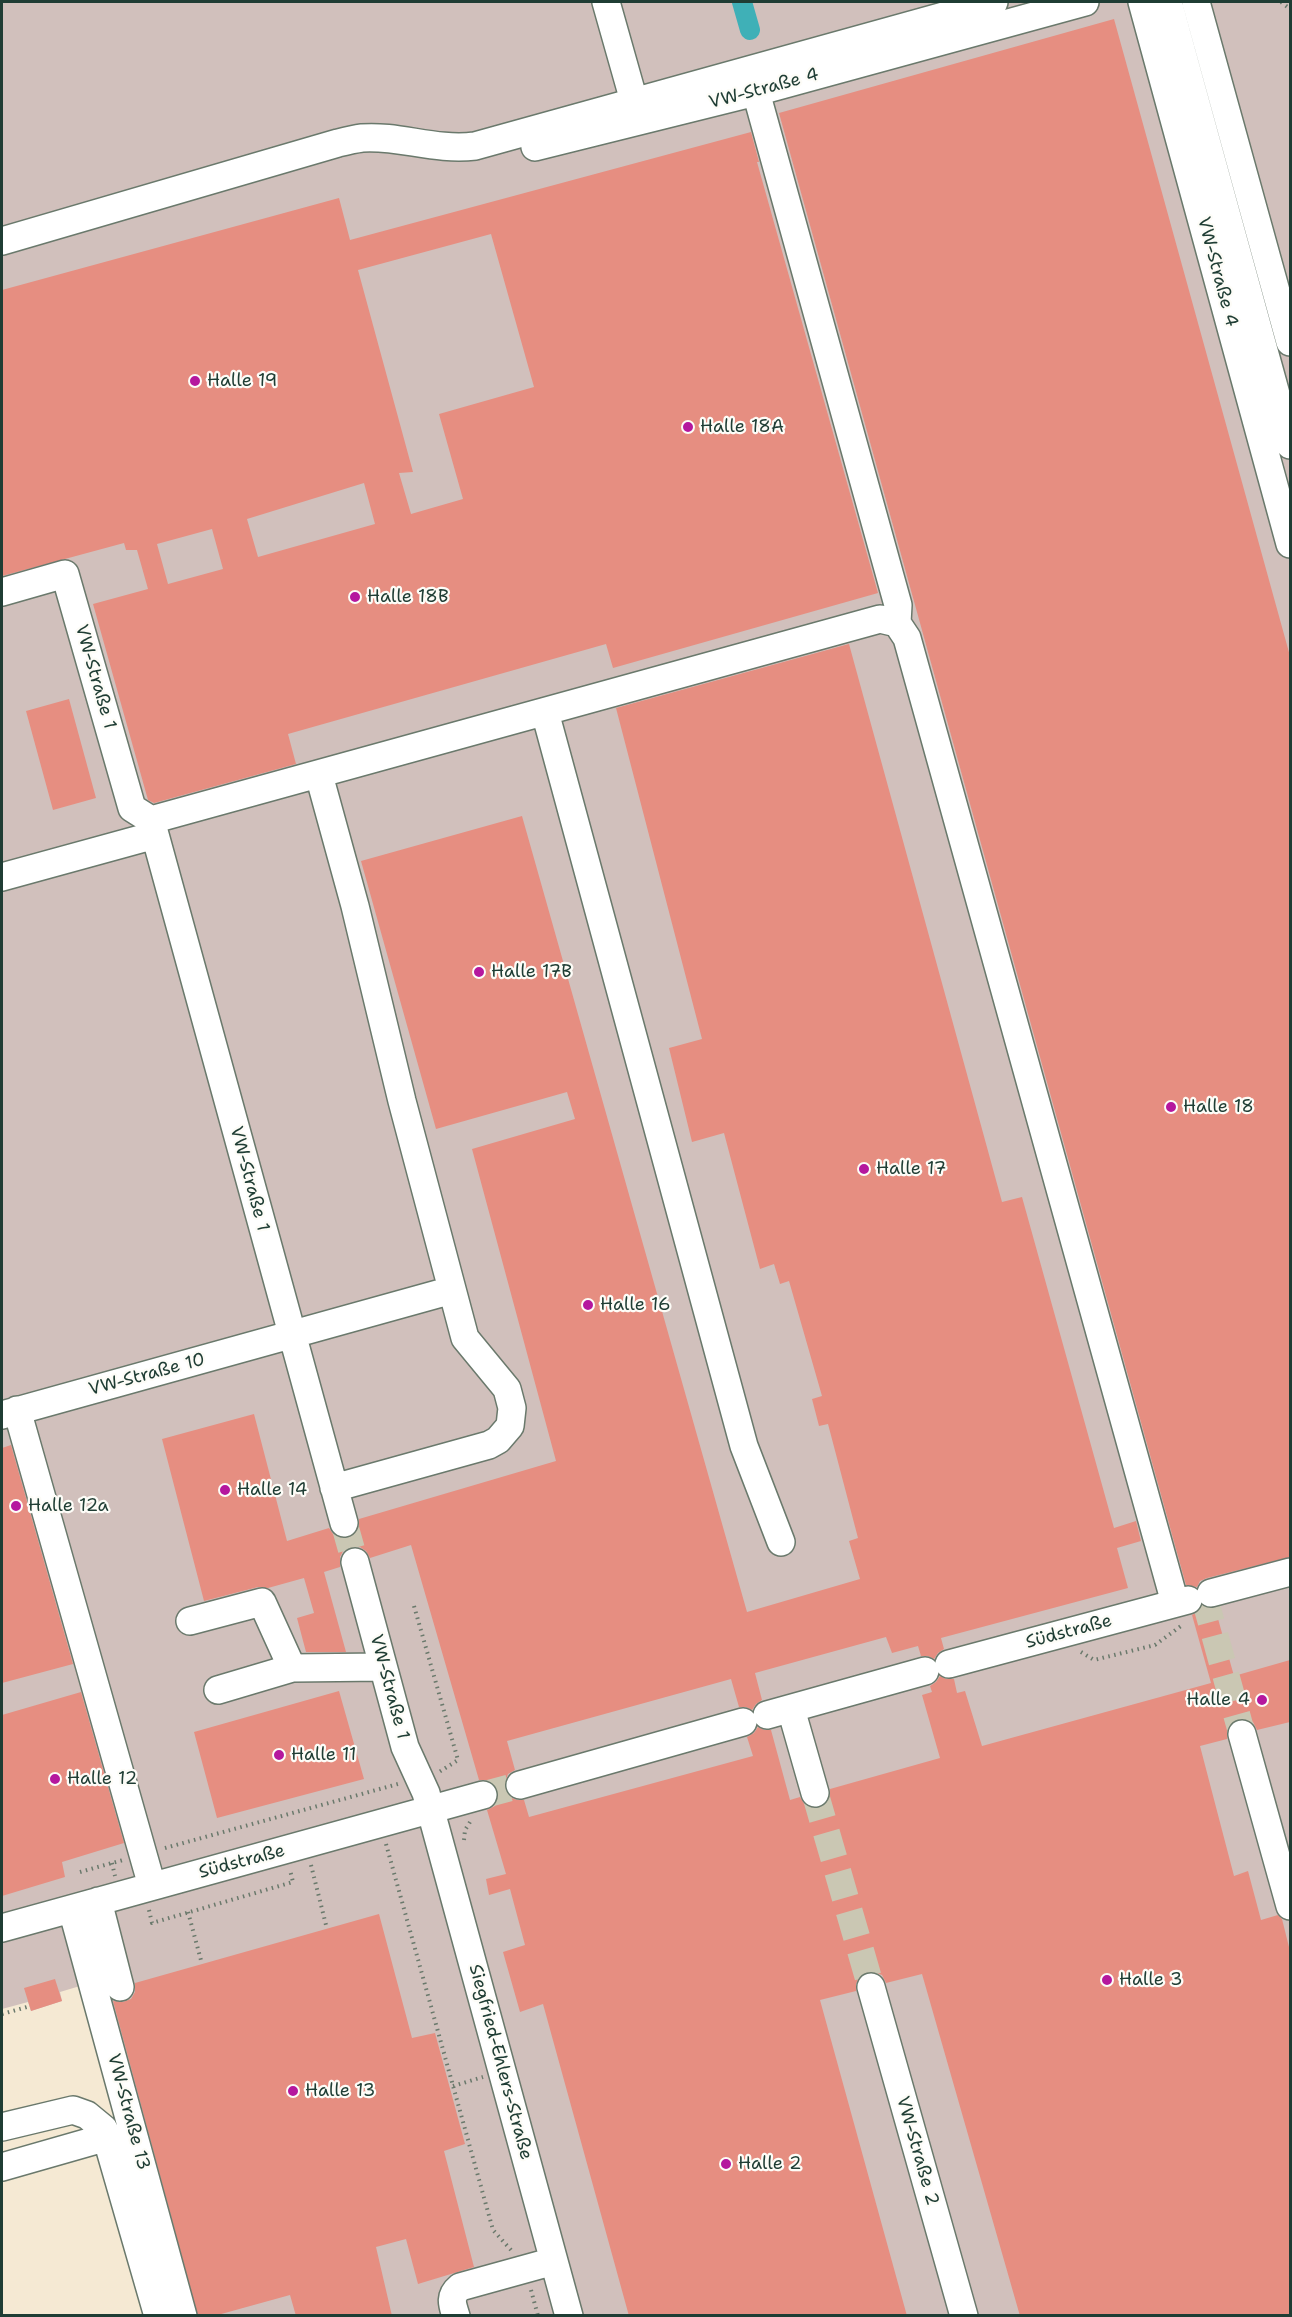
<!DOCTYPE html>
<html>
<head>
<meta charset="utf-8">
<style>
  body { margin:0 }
  #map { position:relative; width:1292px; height:2317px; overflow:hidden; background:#f5e9d3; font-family:"Shantell Sans",sans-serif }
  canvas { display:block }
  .frame { position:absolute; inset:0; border:3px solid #1f3d34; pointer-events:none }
</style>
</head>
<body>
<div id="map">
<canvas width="1292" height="2317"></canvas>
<div class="frame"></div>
</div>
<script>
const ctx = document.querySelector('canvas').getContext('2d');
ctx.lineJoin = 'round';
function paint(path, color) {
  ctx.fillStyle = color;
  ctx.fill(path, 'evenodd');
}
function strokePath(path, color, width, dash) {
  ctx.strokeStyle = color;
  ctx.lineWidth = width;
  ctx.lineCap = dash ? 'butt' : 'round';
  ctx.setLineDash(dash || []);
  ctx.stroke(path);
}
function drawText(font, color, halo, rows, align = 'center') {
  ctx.font = font + ' "Shantell Sans",sans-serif';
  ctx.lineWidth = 4.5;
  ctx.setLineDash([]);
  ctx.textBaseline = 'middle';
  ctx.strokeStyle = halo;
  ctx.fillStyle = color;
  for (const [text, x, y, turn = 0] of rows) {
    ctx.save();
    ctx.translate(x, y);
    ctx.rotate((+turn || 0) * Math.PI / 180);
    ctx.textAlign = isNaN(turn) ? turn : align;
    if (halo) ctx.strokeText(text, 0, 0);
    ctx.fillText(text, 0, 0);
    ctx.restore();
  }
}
const industrial = new Path2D(`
  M2 2H1290V2315H171L80 1986 60 1992 62 2001 31 2011 28 2002 2 2009Z`);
const canal = new Path2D(`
  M742 2 750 30`);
const building = new Path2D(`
  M1114 19 1290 656V1557L1207 1578 1200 1581 1197 1587 1186 1585 779 113Z
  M751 132 759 162H757L878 593 613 668 606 644 288 734 296 764 154 803 148 800 93 604 148 589 137 550H126L124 543 2 576V290L339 198 350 240ZM491 234 534 387 439 414 463 499 411 514 399 473 413 472 358 270ZM364 483 375 524 258 557 247 519ZM212 529 223 569 168 584 157 544Z
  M849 644 1002 1202 1022 1197 1114 1528 1136 1521 1141 1541 1117 1548 1128 1588 941 1638 944 1649 938 1653 934 1659 928 1656H921L918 1646 892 1653 886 1637 755 1673 762 1700 756 1704 752 1710 746 1707H739L731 1679 507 1741 515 1770 508 1774 505 1782V1789L509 1797 517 1800H524L529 1817 753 1756 747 1737 754 1733 758 1727 764 1730H771L790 1800 800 1797 805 1805 811 1808H819L827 1803 830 1796V1789L940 1758 922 1695 932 1692 930 1686 936 1682 940 1676 946 1679H954L957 1693 965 1691 982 1746 1211 1683 1192 1615 1199 1611 1202 1606 1215 1608 1234 1676 1290 1660V1722L1257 1730 1253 1722 1245 1719H1238L1230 1723 1227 1731V1739L1200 1746 1234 1876 1248 1871 1261 1920 1278 1915 1282 1919 1290 1951V2316H1020L922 1974 886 1983 882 1975 874 1972H866L859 1976 856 1984V1991L820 2000 907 2316H629L543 2004 520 2012 503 1952 525 1945 510 1889 489 1895 486 1879 506 1874 487 1810 495 1806 498 1800V1791L494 1783 486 1780H479L411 1545 370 1558 366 1551 360 1547H350L343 1551 340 1557V1567L324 1572 346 1652H306L297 1618 314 1613 304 1578 268 1588 258 1587 204 1601 162 1439 254 1414 287 1541 329 1528 333 1534 339 1538H349L356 1534 359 1528V1519L556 1461 472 1149 575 1119 567 1092 436 1129 361 861 522 816 747 1612 860 1579 849 1541 858 1538 828 1424 819 1426 812 1399 822 1396 789 1281 780 1284 774 1264 760 1269 724 1133 692 1142 669 1048 702 1039 616 708Z
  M69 699 96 798 53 810 26 711Z
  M11 1445 73 1664 2 1683V1448Z
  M339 1691 364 1779 217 1818 194 1732Z
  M81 1692 124 1843 62 1862 65 1877 2 1896V1715Z
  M379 1914 412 2038 435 2033 465 2144 444 2151 474 2267 418 2284 406 2239 376 2247 392 2316H296L290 2295 214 2316H198L113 2001 123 2002 131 1999 135 1992V1983Z
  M55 1979 62 2001 31 2011 24 1988Z`);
const minorTunnel = new Path2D(`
  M344 1523 355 1562
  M1204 1596 1242 1734
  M815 1793 871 1987
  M483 1795 520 1785`);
const path = new Path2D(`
  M1281 2 1290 9
  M414 1606 458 1760 439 1772
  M1081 1652 1094 1660 1155 1645 1181 1626
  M464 1840 465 1830 470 1822
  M386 1844 493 2230 511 2250
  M165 1848 398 1784
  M112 1863 115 1876
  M311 1865 327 1929
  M80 1872 123 1860
  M149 1910 152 1923 293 1882 290 1870
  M188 1912 202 1964
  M2 2014 27 2007
  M453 2086 483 2077
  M531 2290 538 2316`);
const minor = new Path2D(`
  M606 2 634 101
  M1142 2 1290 544
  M1168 2 1290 445
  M1196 2 1290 342
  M756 92 898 605 897 623
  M535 147 756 92 1085 2
  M2 241 338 143C346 141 354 139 362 138 399 135 435 151 475 146L994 2
  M2 592 65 574 132 808 151 820 344 1523
  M545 712 744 1446 781 1542
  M319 775 355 906 402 1101 465 1338 507 1389 512 1408 510 1426 498 1440 489 1445 334 1488
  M151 820 880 619 897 623 907 638 1175 1603
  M2 877 155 835
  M17 1410 152 1886
  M2 1415 452 1290
  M355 1562 405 1747 426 1793 569 2316
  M1211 1593 1290 1572
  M190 1621 262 1602 292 1668
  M949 1664 1188 1600
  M218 1690 292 1668 383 1667
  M791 1709 815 1793
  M767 1715 925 1671
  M1242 1734 1290 1906
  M520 1785 743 1722
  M98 1901 120 1987
  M72 1909 183 2316
  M2 1928 483 1795
  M871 1987 964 2316
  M2 2127 73 2110 87 2115 104 2129 158 2316
  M2 2167 107 2137
  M456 2316C452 2304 449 2296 460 2287L554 2261`);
const markers = [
  [195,381,6,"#b5179e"],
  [688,427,6,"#b5179e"],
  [355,597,6,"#b5179e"],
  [479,972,6,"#b5179e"],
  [1171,1107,6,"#b5179e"],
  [864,1169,6,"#b5179e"],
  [588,1305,6,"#b5179e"],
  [225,1490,6,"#b5179e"],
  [16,1506,6,"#b5179e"],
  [1262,1700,6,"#b5179e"],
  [279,1755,6,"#b5179e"],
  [55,1779,6,"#b5179e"],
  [1107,1980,6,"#b5179e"],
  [293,2091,6,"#b5179e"],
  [726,2164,6,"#b5179e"]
];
const streetNames = [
  ["VW-Straße 4",764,89,-15],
  ["VW-Straße 4",1217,272,75],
  ["VW-Straße 1",95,677,74],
  ["VW-Straße 1",249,1179,75],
  ["VW-Straße 10",147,1375,-15],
  ["Südstraße",1069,1632,-15],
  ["VW-Straße 1",389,1687,75],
  ["Südstraße",242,1862,-15],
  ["Siegfried-Ehlers-Straße",500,2062,75],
  ["VW-Straße 13",128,2112,75],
  ["VW-Straße 2",917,2151,74]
];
const poiNames = [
  ["Halle 19",207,381],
  ["Halle 18A",700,427],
  ["Halle 18B",367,597],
  ["Halle 17B",491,972],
  ["Halle 18",1183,1107],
  ["Halle 17",876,1169],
  ["Halle 16",600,1305],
  ["Halle 14",237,1490],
  ["Halle 12a",28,1506],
  ["Halle 4",1250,1700,"right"],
  ["Halle 11",291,1755],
  ["Halle 12",67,1779],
  ["Halle 3",1119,1980],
  ["Halle 13",305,2091],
  ["Halle 2",738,2164]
];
paint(industrial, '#d1c0bc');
strokePath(canal, '#3fb0b7', 20);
paint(building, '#e68e81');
strokePath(minorTunnel, '#cac7b3', 27, [27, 14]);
strokePath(minor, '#6a796c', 30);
strokePath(path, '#6a796c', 4, [1.5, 4.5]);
strokePath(minor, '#fff', 27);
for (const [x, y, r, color] of markers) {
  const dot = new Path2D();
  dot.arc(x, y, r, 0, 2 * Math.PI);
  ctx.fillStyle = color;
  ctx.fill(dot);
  strokePath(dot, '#fdfcf7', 2);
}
drawText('18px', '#1f3d34', '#fdfcf7', streetNames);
drawText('18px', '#1f3d34', '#fdfcf7', poiNames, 'left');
</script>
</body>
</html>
